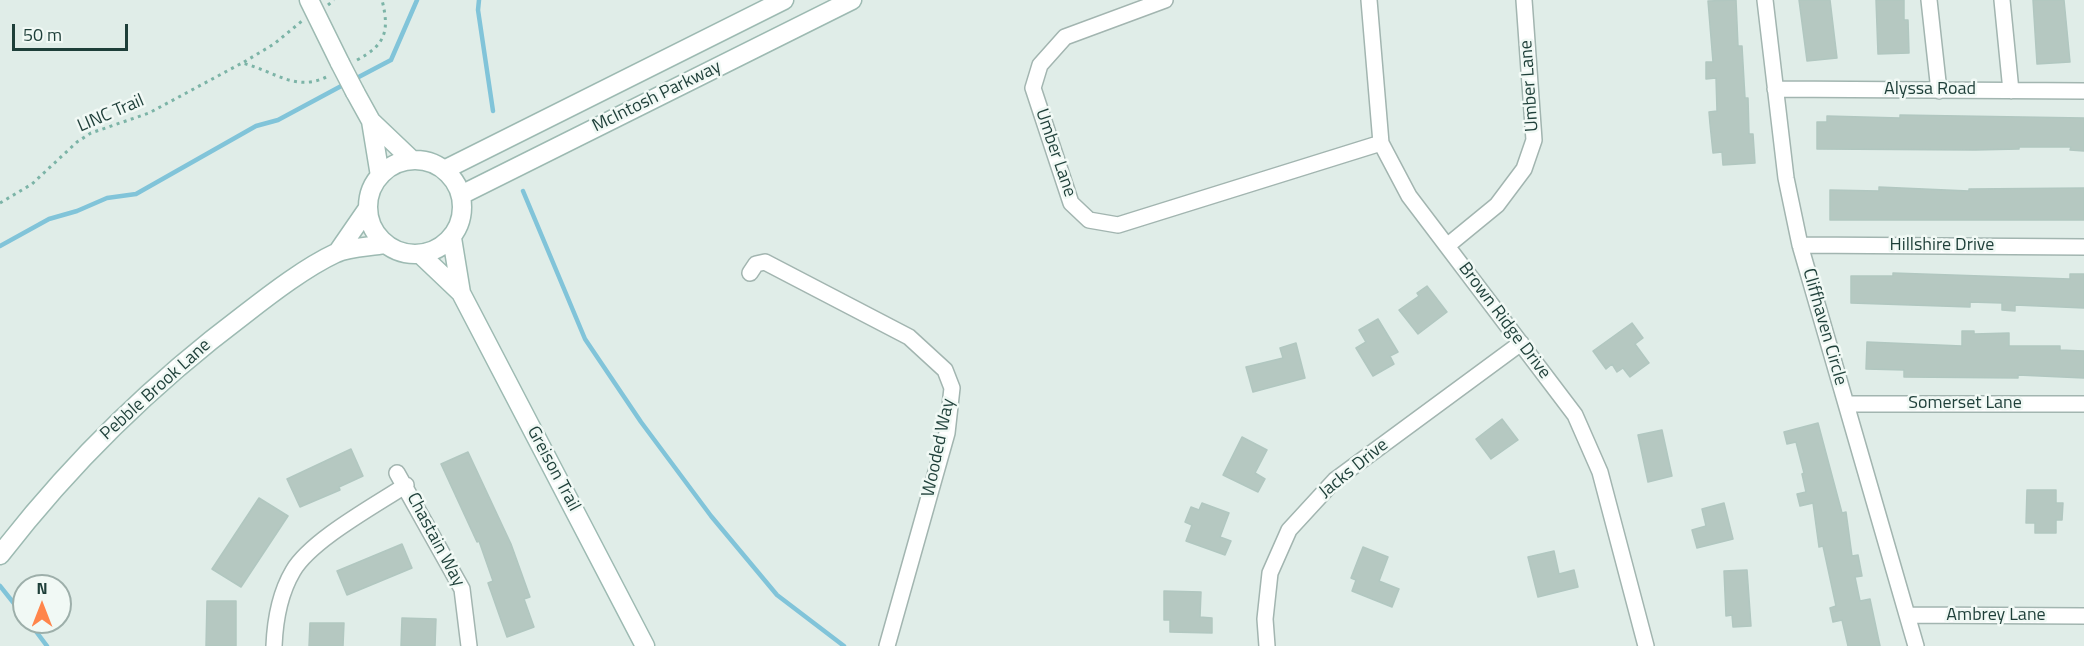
<!DOCTYPE html>
<html>
<head>
<meta charset="utf-8">
<style>
  body { margin:0 }
  #map { position:relative; width:2084px; height:646px; overflow:hidden; background:#e0ede8; font-family:"Titillium Web",sans-serif }
  canvas { display:block }
  .north { position:absolute; left:12px; top:574px; width:60px; height:60px; box-sizing:border-box; background:#f1f9f5; border:2px solid #9dafaa; border-radius:50%; rotate:0deg; font-size:16px; font-weight:700; line-height:24px; text-align:center; color:#1e3f39 }
  .north::after { content:''; display:block; margin:auto; width:21px; height:27px; background:#ff854b; clip-path:polygon(50% 0,100% 100%,50% 72%,0 100%) }
  .scale { position:absolute; left:12px; top:24px; width:116px; height:27px; box-sizing:border-box; border:3px solid #1e3f39; border-top:0; padding-left:8px; font-size:18px; line-height:21px; white-space:nowrap; color:#1e3f39; -webkit-text-stroke:4px #f1f9f5; paint-order:stroke }
</style>
</head>
<body>
<div id="map">
<canvas width="2084" height="646"></canvas>
<div class="north">N</div>
<div class="scale">50 m</div>
</div>
<script>
const ctx = document.querySelector('canvas').getContext('2d');
ctx.lineJoin = 'round';
function strokePath(path, color, width, dash) {
  ctx.strokeStyle = color;
  ctx.lineWidth = width;
  ctx.lineCap = dash ? 'butt' : 'round';
  ctx.setLineDash(dash || []);
  ctx.stroke(path);
}
function paint(path, color) {
  ctx.fillStyle = color;
  ctx.fill(path, 'evenodd');
}
function drawText(font, color, halo, rows, align = 'center') {
  ctx.font = font + ' "Titillium Web",sans-serif';
  ctx.lineWidth = 5;
  ctx.setLineDash([]);
  ctx.textBaseline = 'middle';
  ctx.strokeStyle = halo;
  ctx.fillStyle = color;
  for (const [text, x, y, turn = 0] of rows) {
    ctx.save();
    ctx.translate(x, y);
    ctx.rotate((+turn || 0) * Math.PI / 180);
    ctx.textAlign = isNaN(turn) ? turn : align;
    if (halo) ctx.strokeText(text, 0, 0);
    ctx.fillText(text, 0, 0);
    ctx.restore();
  }
}
const stream = new Path2D(`
  M479 0 478 10 493 111
  M353 80 391 60 417 0
  M523 191 585 339 641 422 711 516 777 595 844 646
  M0 246 49 219 77 211 107 198 136 194 256 126 278 120 345 84
  M0 586 24 616
  M29 622 47 646`);
const building = new Path2D(`
  M1736 0 1738 46H1742L1745 98H1748L1749 134H1753L1755 163 1723 165 1722 152 1713 153 1710 124 1709 112 1717 111 1716 78 1706 79V62H1713L1708 1Z
  M1799 0H1830L1837 58 1807 61Z
  M1876 0H1904V20H1908L1909 53 1878 54Z
  M2033 0H2064L2070 62 2037 64Z
  M1900 115 2084 118V151L2070 150 2071 147H2019V149L1975 150 1817 149V122H1827V116L1900 118Z
  M1879 187 1969 191V189L2084 188V220H1830V190L1879 191Z
  M1893 273 2070 279V274H2084V308L2015 305V311L2002 310V303L1970 302V307L1851 303V276H1893Z
  M1427 286 1447 312 1418 334 1399 310 1419 296 1417 293Z
  M1378 319 1398 352 1390 356 1394 364 1373 376 1356 348 1366 342 1359 330Z
  M1632 323 1643 338 1635 344 1649 363 1630 377 1623 368 1617 372 1612 364 1606 369 1593 351Z
  M1962 331H1974V334L2009 333V346H2060V350L2084 351V378L2018 375V378L1904 377V370L1866 369 1867 342 1962 346Z
  M1296 343 1305 378 1253 392 1246 367 1283 358 1280 348Z
  M1502 419 1518 440 1491 459 1476 439Z
  M1818 423 1842 513 1846 512 1852 556 1858 555 1862 576 1855 577 1860 601 1870 599 1880 646H1848L1842 620 1833 622 1830 608 1836 606 1823 546 1819 547 1813 503 1800 506 1797 494 1806 492 1802 474 1804 473 1796 442 1787 444 1784 432Z
  M1662 430 1672 476 1648 482 1638 435Z
  M1242 437 1267 450 1255 473 1265 479 1258 492 1223 475Z
  M351 449 363 476 339 487 340 490 300 507 287 479Z
  M468 452 511 544 530 597 524 599 534 627 507 637 488 583 493 581 479 541 477 542 441 464Z
  M2027 490H2056V503H2063L2062 520H2056V533H2035V523H2026Z
  M259 498 288 516 241 587 212 569Z
  M1202 503 1229 513 1220 537 1231 541 1225 555 1186 541 1192 525 1185 522 1191 507 1199 510Z
  M1724 503 1733 539 1697 548 1692 530 1706 526 1702 509Z
  M402 544 412 568 347 595 337 571Z
  M1363 547 1388 557 1379 581 1399 589 1392 607 1352 591 1356 580 1351 578Z
  M1554 551 1559 574 1574 570 1578 587 1538 597 1528 557Z
  M1747 570 1751 626 1733 627 1732 615 1726 616 1724 571Z
  M1164 591 1201 592 1200 617 1212 618V633L1170 632V620H1164Z
  M207 601H236V646H206Z
  M402 618 436 619 435 646H401Z
  M310 623H344L343 646H309Z`);
const path = new Path2D(`
  M328 5 334 0
  M357 60C385 45 390 32 382 0
  M244 62 274 44 302 21
  M0 203 32 184 77 142 91 133 149 113 242 63C275 71 297 94 330 75`);
const street = new Path2D(`
  M1165 0 1065 37 1040 65 1033 88 1071 203 1089 220 1118 225 1381 143
  M1369 0 1381 143 1409 196 1575 415 1600 472 1646 646
  M1765 0 1786 178 1800 245 1916 646
  M1929 0 1939 91
  M2002 0 2011 91
  M1775 89 2084 91
  M1800 245 2084 247
  M1447 246 1497 205 1524 169 1534 140 1524 0
  M750 273 756 264 765 262 909 337 945 370 952 388 947 433 887 646
  M1846 404H2084
  M397 473 462 589 469 646
  M1907 615 2084 616
  M274 646C275 621 280 593 293 571 311 540 376 505 406 485
  M1267 646 1265 619 1270 573 1289 530 1335 480 1521 343`);
const secondary = new Path2D(`
  M309 0 340 63
  M355 92 371 121 412 160
  M371 121 380 176
  M368 207a47 47 0 1 1 94 0a47 47 0 1 1-94 0Z
  M444 170 784 0
  M461 195 852 0
  M452 238 461 293 645 646
  M337 253 368 208
  M420 254 461 293
  M0 555C71 463 153 383 245 314 272 293 306 267 336 253 350 247 370 247 385 244`);
const secondaryBridge = new Path2D(`
  M340 63 355 92`);
const streetNames = [
  ["Umber Lane",1530,86,-94],
  ["Alyssa Road",1930,90],
  ["McIntosh Parkway",657,97,-26],
  ["LINC Trail",111,114,-23],
  ["Umber Lane",1055,153,71],
  ["Hillshire Drive",1942,246],
  ["Brown Ridge Drive",1504,321,53],
  ["Cliffhaven Circle",1824,327,74],
  ["Pebble Brook Lane",156,390,-42],
  ["Somerset Lane",1965,404],
  ["Wooded Way",939,448,-78],
  ["Greison Trail",553,469,62],
  ["Jacks Drive",1354,469,-39],
  ["Chastain Way",435,540,62],
  ["Ambrey Lane",1996,616]
];
strokePath(stream, '#81c4d9', 4.5);
paint(building, '#b5c8c1');
strokePath(building, '#b1c7c0', 1.5);
strokePath(street, '#a2b5b0', 18);
strokePath(secondary, '#9dbab2', 21);
strokePath(path, '#7cb4a7', 3, [3, 4.5]);
strokePath(street, '#fff', 15);
strokePath(secondary, '#fff', 18);
strokePath(secondaryBridge, '#9dbab2', 21, []);
strokePath(secondaryBridge, '#fff', 18);
drawText('18px', '#1e3f39', '#f1f9f5', streetNames);
</script>
</body>
</html>
